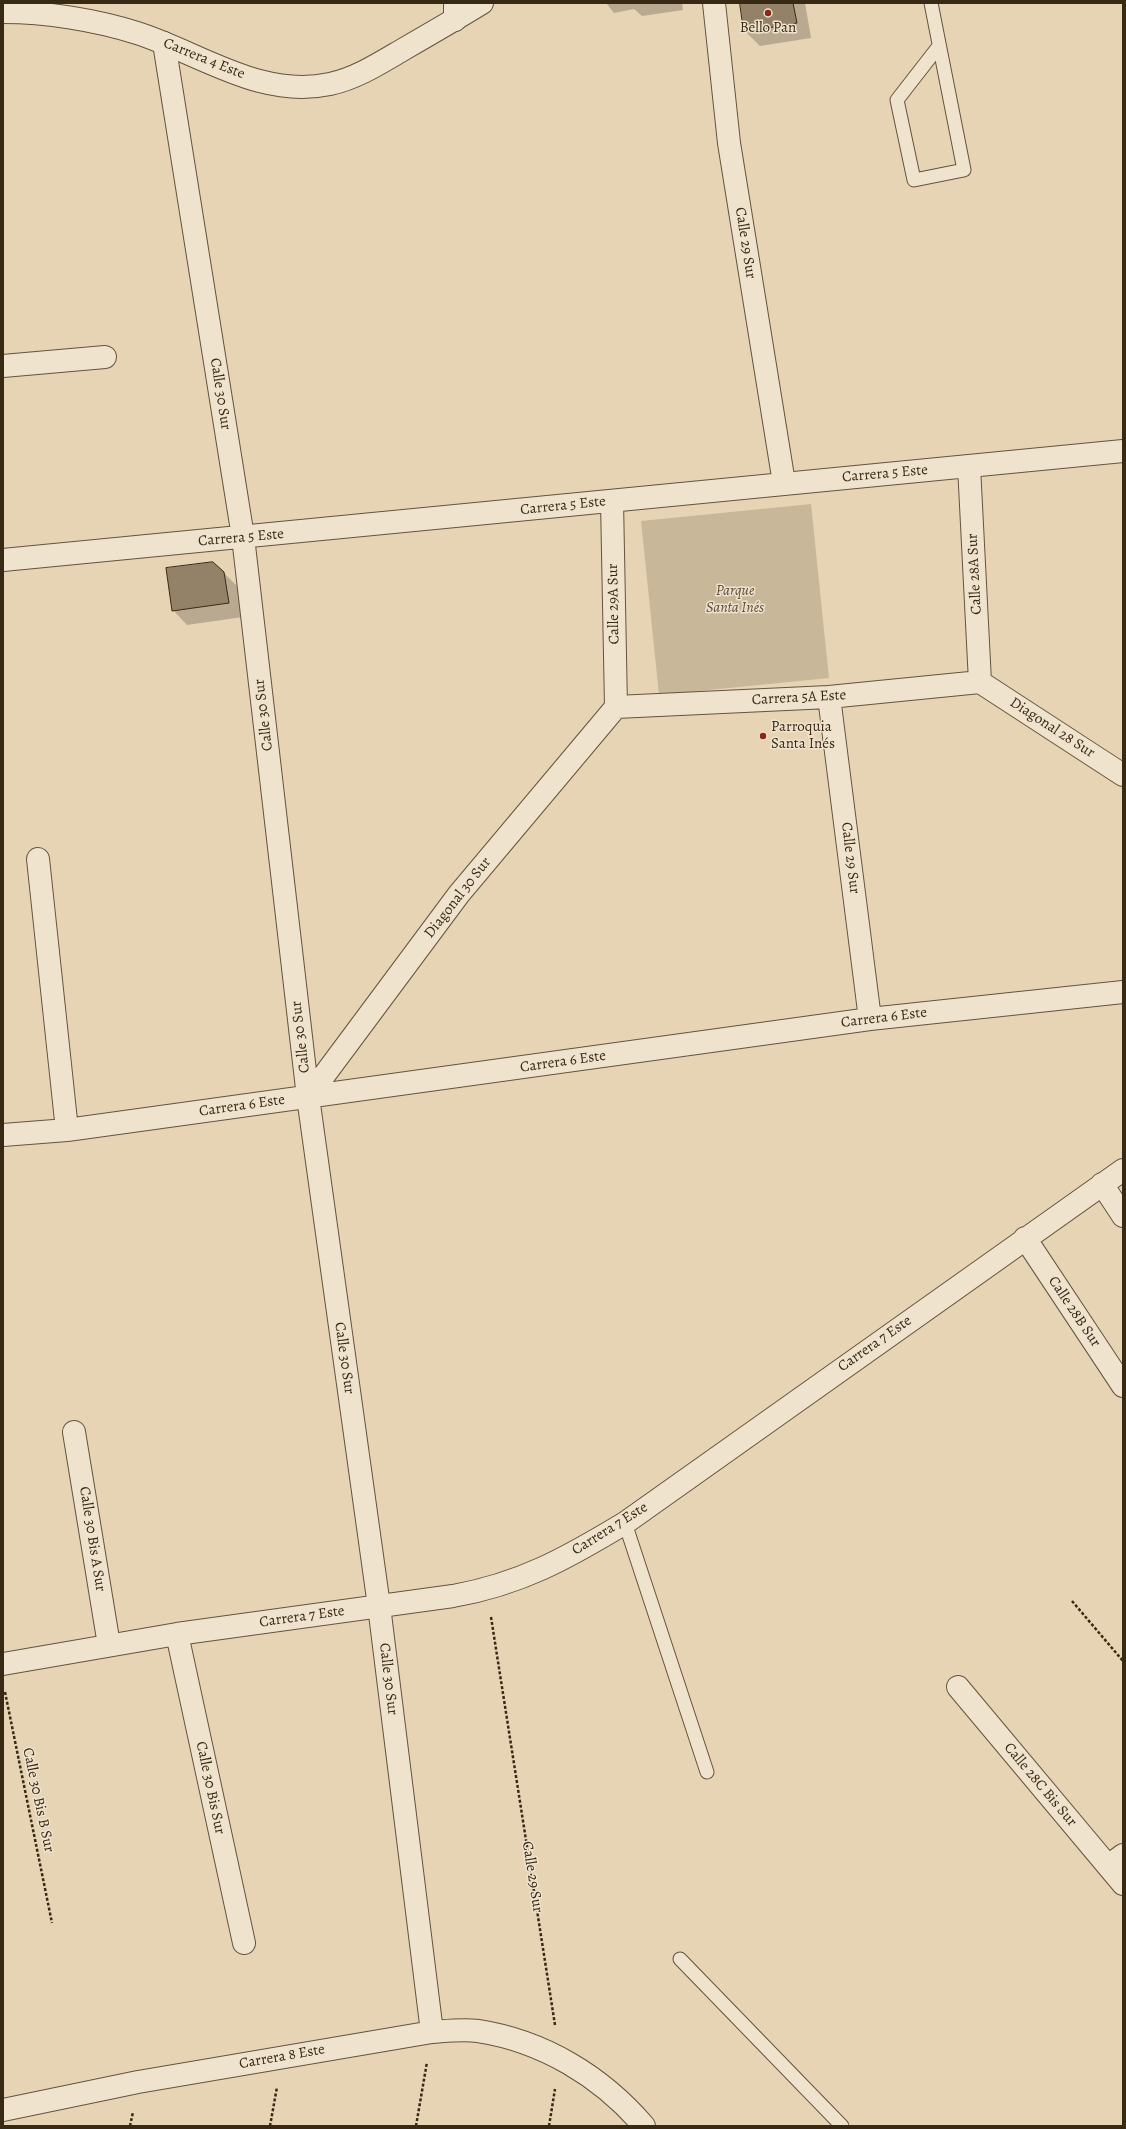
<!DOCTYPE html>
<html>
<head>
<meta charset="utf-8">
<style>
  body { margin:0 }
  #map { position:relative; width:1126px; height:2129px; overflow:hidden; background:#e7d4b4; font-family:Alegreya,serif }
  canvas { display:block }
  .frame { position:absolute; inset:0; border:4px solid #382915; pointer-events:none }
</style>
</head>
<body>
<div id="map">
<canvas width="1126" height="2129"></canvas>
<div class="frame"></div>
</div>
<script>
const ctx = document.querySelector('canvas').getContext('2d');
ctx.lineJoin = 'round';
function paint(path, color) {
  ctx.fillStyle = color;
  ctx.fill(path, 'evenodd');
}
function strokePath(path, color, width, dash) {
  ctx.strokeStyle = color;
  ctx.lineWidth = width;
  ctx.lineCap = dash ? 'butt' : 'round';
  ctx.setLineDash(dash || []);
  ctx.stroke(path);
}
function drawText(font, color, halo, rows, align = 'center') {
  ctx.font = font + ' Alegreya,serif';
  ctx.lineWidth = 3;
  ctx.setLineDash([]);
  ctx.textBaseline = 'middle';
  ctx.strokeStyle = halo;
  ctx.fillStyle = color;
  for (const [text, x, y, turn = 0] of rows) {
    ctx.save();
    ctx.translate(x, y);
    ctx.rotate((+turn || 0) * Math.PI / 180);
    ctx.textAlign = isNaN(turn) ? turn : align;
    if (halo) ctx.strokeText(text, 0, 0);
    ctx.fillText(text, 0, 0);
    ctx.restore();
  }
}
const green = new Path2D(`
  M811 504 829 678 659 695 641 521Z`);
const shadow = new Path2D(`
  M606 3H682L683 10 642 16 634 9 614 13Z
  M741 3H805L811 38 760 46 745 31Z
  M224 573 239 588 243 617 187 625 173 610Z`);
const building = new Path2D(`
  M740 3H793L797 23 744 32Z
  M213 562 224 572 229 603 172 611 166 568Z`);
const path = new Path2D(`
  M1072 1601 1123 1661
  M491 1617 555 2025
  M5 1692 52 1923
  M130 2126 133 2112
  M270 2126 277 2087
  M416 2126 427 2062
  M549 2126 555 2089`);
const service = new Path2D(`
  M931 3 964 170 914 180 897 100 939 46
  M625 1523 707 1772
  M680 1959 842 2126`);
const minor = new Path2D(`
  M714 3 729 143 784 483
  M455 20V3
  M164 43 243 537 308 1097 379 1606 432 2032
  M3 366 105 357
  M969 466 980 682
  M612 501 616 707
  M3 560 1123 451
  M980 682 1123 775
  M829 697 870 1019
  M616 707 829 697 980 682
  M38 859 67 1130
  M308 1097 459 894 616 707
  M3 1135 67 1130 870 1019 1123 992
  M1102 1184 1123 1216
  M1025 1238 1123 1386
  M74 1432 109 1645
  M177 1634 244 1943
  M3 1664 177 1634 453 1596C521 1584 567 1558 625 1523L1123 1170
  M958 1687 1123 1884
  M1108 1866 1123 1855
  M3 2110 138 2082 432 2032C447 2031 463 2029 478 2031 543 2041 601 2076 644 2126`);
const tertiary = new Path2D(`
  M3 12C46 12 96 20 137 33 200 53 260 99 330 84 357 78 380 63 404 49 430 34 456 19 482 3`);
const markers = [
  [768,13,4,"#8f2418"],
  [763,736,4,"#8f2418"]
];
const poiNames = [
  ["Bello Pan",768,28],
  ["Parroquia",771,727,"left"],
  ["Santa Inés",771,744,"left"]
];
const streetNames = [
  ["Carrera 4 Este",204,59,22],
  ["Calle 29 Sur",745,243,81],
  ["Calle 30 Sur",220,394,81],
  ["Carrera 5 Este",885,474,-5],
  ["Carrera 5 Este",563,506,-6],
  ["Carrera 5 Este",241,538,-5],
  ["Calle 28A Sur",975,574,-93],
  ["Calle 29A Sur",614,604,-91],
  ["Carrera 5A Este",799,698,-3],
  ["Calle 30 Sur",264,715,-97],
  ["Diagonal 28 Sur",1052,728,33],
  ["Calle 29 Sur",850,858,83],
  ["Diagonal 30 Sur",458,898,-52],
  ["Carrera 6 Este",884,1018,-7],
  ["Calle 30 Sur",301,1037,-97],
  ["Carrera 6 Este",563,1062,-8],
  ["Carrera 6 Este",242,1106,-8],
  ["Calle 28B Sur",1074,1312,56],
  ["Carrera 7 Este",875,1344,-35],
  ["Calle 30 Sur",344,1358,82],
  ["Carrera 7 Este",610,1529,-32],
  ["Calle 30 Bis A Sur",92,1539,81],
  ["Carrera 7 Este",302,1617,-8],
  ["Calle 30 Sur",388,1679,83],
  ["Calle 28C Bis Sur",1040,1785,50],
  ["Calle 30 Bis Sur",210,1788,78],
  ["Calle 30 Bis B Sur",38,1800,78],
  ["Calle 29 Sur",532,1877,81],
  ["Carrera 8 Este",282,2057,-10]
];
const parkNames = [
  ["Parque",735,591],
  ["Santa Inés",735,608]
];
paint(green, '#c9b799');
paint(shadow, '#0003');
paint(building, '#938268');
strokePath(building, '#382915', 1);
strokePath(service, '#64543d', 15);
strokePath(minor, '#64543d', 24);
strokePath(tertiary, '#64543d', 24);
strokePath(path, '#382915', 2.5, [3, 2]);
strokePath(service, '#efe3ce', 13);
strokePath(minor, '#efe3ce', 22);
strokePath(tertiary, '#efe3ce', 22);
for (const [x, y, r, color] of markers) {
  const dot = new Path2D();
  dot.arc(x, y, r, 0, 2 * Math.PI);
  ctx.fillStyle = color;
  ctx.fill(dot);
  strokePath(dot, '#efe3ce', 1.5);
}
drawText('15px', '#382915', '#efe3ce', poiNames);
drawText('15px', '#382915', '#efe3ce', streetNames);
drawText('italic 15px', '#5c4c36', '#efe3ce', parkNames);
</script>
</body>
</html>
